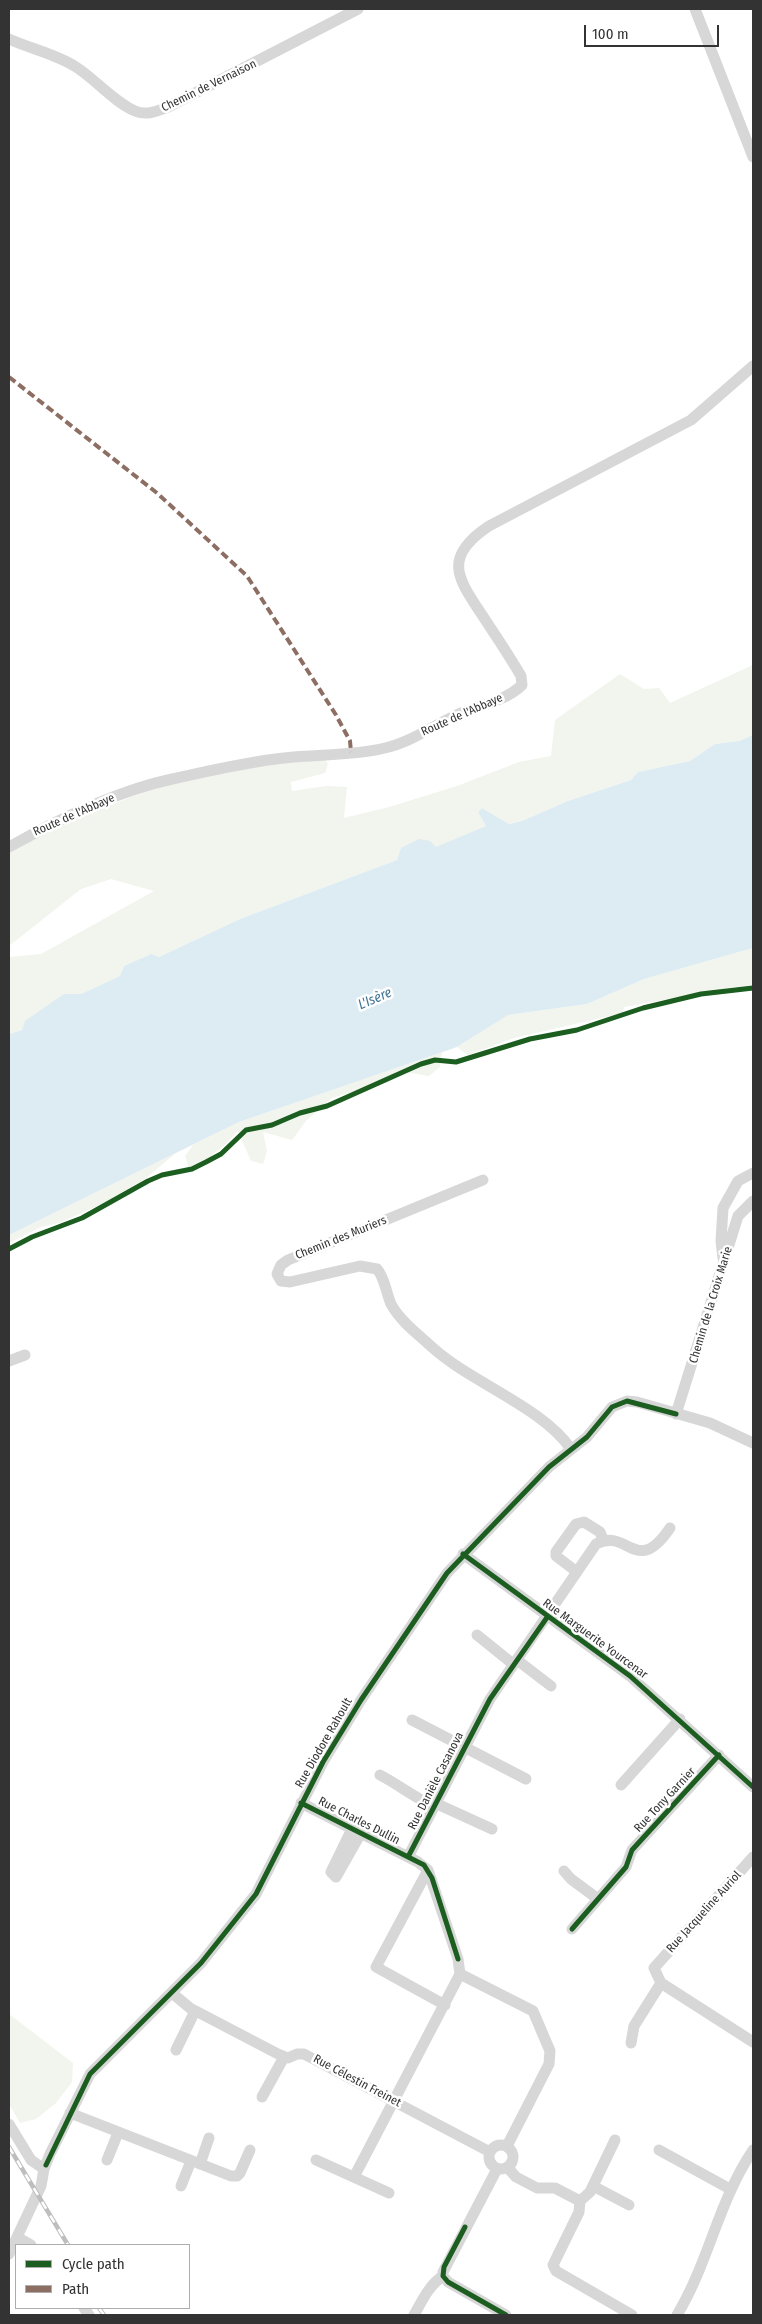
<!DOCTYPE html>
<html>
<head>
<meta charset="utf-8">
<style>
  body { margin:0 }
  #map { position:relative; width:762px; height:2324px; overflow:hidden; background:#fff; font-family:"Fira Sans Condensed",sans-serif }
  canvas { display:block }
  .frame { position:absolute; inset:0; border:10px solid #333; pointer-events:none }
  .legend { position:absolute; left:15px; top:2244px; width:175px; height:65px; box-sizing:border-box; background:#fff; border:1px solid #adadad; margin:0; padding:6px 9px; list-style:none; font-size:15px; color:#333 }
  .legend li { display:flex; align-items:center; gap:10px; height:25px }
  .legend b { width:25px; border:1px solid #adadad }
  .scale { position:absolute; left:584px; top:25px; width:135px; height:22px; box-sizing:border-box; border:2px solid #333; border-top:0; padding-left:6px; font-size:15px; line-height:18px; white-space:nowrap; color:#333; -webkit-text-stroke:4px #fff; paint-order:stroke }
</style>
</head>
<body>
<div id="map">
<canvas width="762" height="2324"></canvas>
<div class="frame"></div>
<ul class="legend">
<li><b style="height:6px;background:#1b5e20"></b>Cycle path</li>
<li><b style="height:6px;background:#8d6e63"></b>Path</li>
</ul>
<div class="scale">100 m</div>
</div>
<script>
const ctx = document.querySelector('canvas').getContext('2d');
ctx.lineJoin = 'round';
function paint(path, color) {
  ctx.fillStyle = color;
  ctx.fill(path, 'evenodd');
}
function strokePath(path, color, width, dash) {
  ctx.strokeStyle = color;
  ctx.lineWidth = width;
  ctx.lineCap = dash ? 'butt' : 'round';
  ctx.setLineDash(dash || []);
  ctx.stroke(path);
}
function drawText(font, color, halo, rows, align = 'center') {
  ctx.font = font + ' "Fira Sans Condensed",sans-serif';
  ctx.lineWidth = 5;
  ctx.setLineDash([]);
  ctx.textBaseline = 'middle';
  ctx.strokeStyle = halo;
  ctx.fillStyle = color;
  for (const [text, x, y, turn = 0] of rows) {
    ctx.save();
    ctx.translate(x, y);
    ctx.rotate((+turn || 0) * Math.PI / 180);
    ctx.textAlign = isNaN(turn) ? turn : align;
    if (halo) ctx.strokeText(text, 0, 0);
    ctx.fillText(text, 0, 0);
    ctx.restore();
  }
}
const green = new Path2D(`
  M753 665V735L739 741 715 744 690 761 638 772 631 780 568 801 522 821 509 824 482 808 478 812 486 826 436 848H401L397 860 240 919 159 957 151 954 124 966 120 976 81 994H64L22 1030 9 1034V957L41 954 154 891 111 879 81 889 9 946V851L64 824 168 782 322 756 328 764 325 773 291 782 292 791 326 786 347 787 344 818 389 807 457 786 519 762 551 756 555 720 620 674 644 689 659 688 670 703Z
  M753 948V991L735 987 624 1007 623 1013 514 1038 468 1055 457 1047 508 1015 587 1004 644 979Z
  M442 1052 440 1067 429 1076 399 1071 369 1087 332 1098 306 1121 292 1140 263 1132 267 1151 263 1164 251 1161 238 1131C223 1147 209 1160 189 1168L185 1156 193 1145 239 1122Z
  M176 1153 145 1179 102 1204 59 1223 41 1227 9 1243V1235Z
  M9 2014 73 2063 72 2082 56 2103 36 2119 20 2123 9 2104Z`);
const water = new Path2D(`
  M753 735V948L644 979 587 1004 508 1015 457 1047 239 1122 9 1235V1034L22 1030 25 1021 64 994H81L120 976 124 966 151 954 159 957 240 919 397 860 401 848 419 839 430 841 436 847 486 826 478 812 482 808 509 824 522 821 568 801 631 780 638 772 690 761 715 744 739 741Z`);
const minor = new Path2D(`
  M695 9 753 157
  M9 39C31 49 56 54 76 67 95 79 114 102 135 111 147 116 157 111 168 107L358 9
  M9 847C59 819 116 791 172 779 209 771 246 762 284 758 317 754 353 756 385 748 412 742 435 724 461 713 480 706 507 700 522 685L521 676C510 657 498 639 486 621 460 581 439 559 489 526L691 420 753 366
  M483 1180 288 1260 281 1265 277 1274 281 1281 290 1282 360 1266 377 1269C385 1278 386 1293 391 1304 400 1321 419 1335 433 1348 472 1383 542 1407 571 1449
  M723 1258 721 1241 723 1208 738 1181 753 1173
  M9 1361 25 1355
  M676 1414 738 1216 753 1201
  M463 1554 630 1676 753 1787
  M577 1572 556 1556V1552L576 1524 584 1522 600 1532 603 1540
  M477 1635 513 1664
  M517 1660 551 1686
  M412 1720 526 1779
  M380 1775C399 1785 414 1797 433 1806
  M621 1785 680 1719
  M301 1803 418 1862 428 1870 458 1959 460 1974
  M435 1803 492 1829
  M352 1829 331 1872 336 1877 361 1833
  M408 1857 490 1699 596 1544C628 1527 636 1578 670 1528
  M753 1857 654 1968 661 1983 753 2042
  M428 1870 376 1967 445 2005
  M564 1871 571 1879 598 1899
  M572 1929 626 1867 632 1850 719 1755
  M460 1974 533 2011 550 2051 549 2064 507 2146
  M172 1993 190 2008 278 2054 288 2058 297 2054H304L490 2152
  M631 2043 634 2026 661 1983
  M176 2050 195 2011
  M262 2097 284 2057
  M70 2113 231 2176H237L240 2173 250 2150
  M9 2124 31 2160 44 2169
  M489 2157a12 12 0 1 1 24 0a12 12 0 1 1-24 0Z
  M659 2150 730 2189
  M107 2160 118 2133
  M316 2160 389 2193
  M200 2164 209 2138
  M508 2168 516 2177 537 2188H555L580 2201 579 2212 553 2265 556 2271 632 2315
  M497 2169 443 2272V2276L448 2282 506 2315
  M354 2177 460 1974
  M181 2186 191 2161
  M593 2186 629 2205
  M580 2201 590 2192 615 2140
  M17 2237 31 2245
  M9 2254 41 2186 44 2169 50 2154 90 2074 201 1963 256 1894 323 1762 361 1700 447 1573 549 1467 587 1437 612 1407 627 1401 637 1402 710 1423 753 1443
  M84 2308 89 2315
  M414 2315C422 2301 429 2285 443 2276
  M677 2315C709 2262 718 2202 753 2150`);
const rail = new Path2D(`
  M9 2147 68 2245
  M99 2308 104 2315`);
const quiet = new Path2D(`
  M9 377 157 493 247 576 336 715 350 741 351 752`);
const cycleway = new Path2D(`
  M9 1249 32 1237 82 1218 148 1181 162 1175 192 1169 206 1162 221 1154 246 1130 272 1125 300 1113 327 1106 421 1064 435 1060 456 1062 530 1039 577 1030 643 1008 701 994 753 988
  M463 1554 630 1676 753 1787
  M301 1803 424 1865 432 1878 458 1959
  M408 1857 490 1699 548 1616
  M572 1929 626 1867 632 1850 719 1755
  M46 2165 90 2074 201 1963 256 1894 323 1762 361 1700 447 1573 549 1467 587 1437 612 1407 627 1401 676 1414
  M465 2227 444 2267 443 2276 448 2282 506 2315`);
const streetNames = [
  ["Chemin de Vernaison",209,86,-26],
  ["Route de l'Abbaye",462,715,-24],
  ["Route de l'Abbaye",74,815,-24],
  ["Chemin des Muriers",341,1238,-22],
  ["Chemin de la Croix Marie",711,1305,-73],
  ["Rue Marguerite Yourcenar",595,1639,36],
  ["Rue Diodore Rahoult",324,1743,-60],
  ["Rue Danièle Casanova",436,1781,-63],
  ["Rue Tony Garnier",665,1800,-47],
  ["Rue Charles Dullin",359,1821,27],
  ["Rue Jacqueline Auriol",704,1912,-48],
  ["Rue Célestin Freinet",357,2081,28]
];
const waterNames = [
  ["L'Isère",375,999,-23]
];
paint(green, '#f1f5ed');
paint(water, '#ddebf3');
strokePath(minor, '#d7d7d7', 11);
strokePath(rail, '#bebebe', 4.5);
strokePath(rail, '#fff', 2.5, [8]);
strokePath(quiet, '#8d6e63', 4, [8, 4]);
strokePath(cycleway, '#1b5e20', 5);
drawText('12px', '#333', '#fff', streetNames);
drawText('italic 14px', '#3f7597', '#fff', waterNames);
</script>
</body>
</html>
